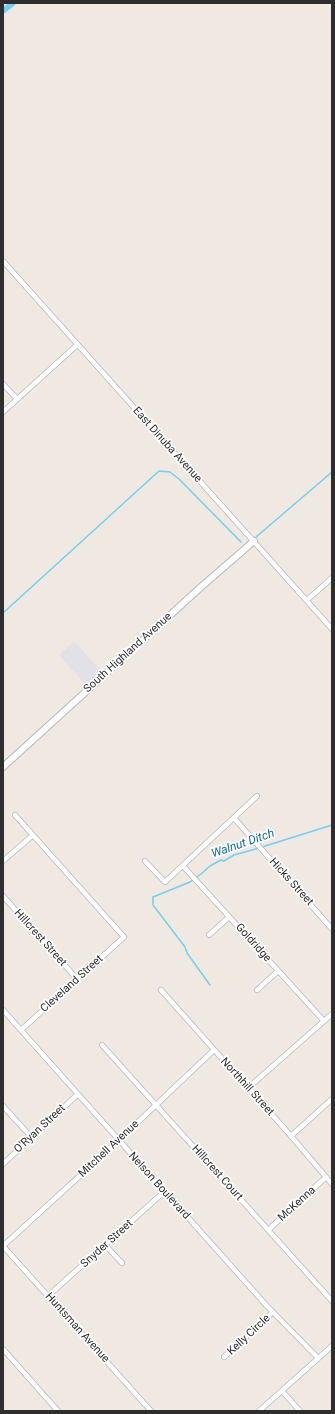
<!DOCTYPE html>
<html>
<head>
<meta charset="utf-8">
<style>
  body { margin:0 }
  #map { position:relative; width:335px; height:1414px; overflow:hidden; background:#efe9e1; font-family:Roboto,sans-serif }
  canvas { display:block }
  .frame { position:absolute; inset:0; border:4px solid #2e2e2e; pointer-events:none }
</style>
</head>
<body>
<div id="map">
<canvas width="335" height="1414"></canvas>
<div class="frame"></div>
</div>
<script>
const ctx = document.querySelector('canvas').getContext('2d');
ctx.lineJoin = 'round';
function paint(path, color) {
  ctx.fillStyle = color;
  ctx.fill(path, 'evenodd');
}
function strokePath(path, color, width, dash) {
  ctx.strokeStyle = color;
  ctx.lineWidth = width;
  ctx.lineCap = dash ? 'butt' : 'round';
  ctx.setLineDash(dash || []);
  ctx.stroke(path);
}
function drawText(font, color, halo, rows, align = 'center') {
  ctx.font = font + ' Roboto,sans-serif';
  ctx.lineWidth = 3.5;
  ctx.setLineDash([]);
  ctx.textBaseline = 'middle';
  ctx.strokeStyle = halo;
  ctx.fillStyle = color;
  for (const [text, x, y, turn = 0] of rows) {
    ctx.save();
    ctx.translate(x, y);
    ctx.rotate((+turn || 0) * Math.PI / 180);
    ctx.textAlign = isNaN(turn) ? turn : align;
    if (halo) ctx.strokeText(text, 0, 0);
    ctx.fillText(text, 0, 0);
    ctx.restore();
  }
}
const industrial = new Path2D(`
  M74 641 102 672 87 686 59 655Z`);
const stream = new Path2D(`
  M256 537 332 472
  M3 613 159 471 170 472 179 479 241 542
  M262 847 332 825
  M210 985 187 953 185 947 153 905V897L190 882 201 874 210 866 221 860 224 861 234 855 259 848`);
const canal = new Path2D(`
  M3 11 13 3`);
const minor = new Path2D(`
  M3 261 332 629
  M3 384 17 399
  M3 412 77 345
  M307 600 332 578
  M15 815 124 937 21 1030
  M234 818 332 929
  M3 861 33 835
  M145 861 165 882 257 796
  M183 866 323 1020
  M3 896 77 979
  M209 935 229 917
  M161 990 291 1136 332 1184
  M257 990 278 971
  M3 1010 266 1305 318 1358
  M102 1045 332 1301
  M248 1088 332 1014
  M3 1106 32 1138
  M291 1136 332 1099
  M3 1164 78 1094
  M268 1230 326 1177
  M105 1245 122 1263
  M3 1246 119 1140 214 1050
  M3 1246 151 1411
  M48 1296 165 1191
  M3 1349 58 1411
  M224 1357 273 1312
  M282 1391 300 1411
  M259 1411 332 1346`);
const tertiary = new Path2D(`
  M3 767 201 587 254 541`);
const streetNames = [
  ["East Dinuba Avenue",167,445,48],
  ["South Highland Avenue",128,653,-42],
  ["Hicks Street",291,882,48],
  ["Hillcrest Street",40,938,48],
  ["Goldridge",253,943,48],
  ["Cleveland Street",72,984,-42],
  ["Northhill Street",247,1087,48],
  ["O'Ryan Street",40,1129,-43],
  ["Mitchell Avenue",109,1149,-43],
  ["Hillcrest Court",217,1173,48],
  ["Nelson Boulevard",159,1186,48],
  ["McKenna",297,1204,-42],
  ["Snyder Street",107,1244,-42],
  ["Huntsman Avenue",77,1328,48],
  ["Kelly Circle",249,1335,-43]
];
const waterNames = [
  ["Walnut Ditch",243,844,-19]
];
paint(industrial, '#e3e1e8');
strokePath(stream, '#75cff0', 1.5);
strokePath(canal, '#75cff0', 5.5);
strokePath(minor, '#b4b7c1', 6);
strokePath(tertiary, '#b4b7c1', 8);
strokePath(minor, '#fff', 4.5);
strokePath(tertiary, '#fff', 6);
drawText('11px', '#2e2e2e', '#fff', streetNames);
drawText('italic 12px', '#0d6fa3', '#fff', waterNames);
</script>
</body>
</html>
